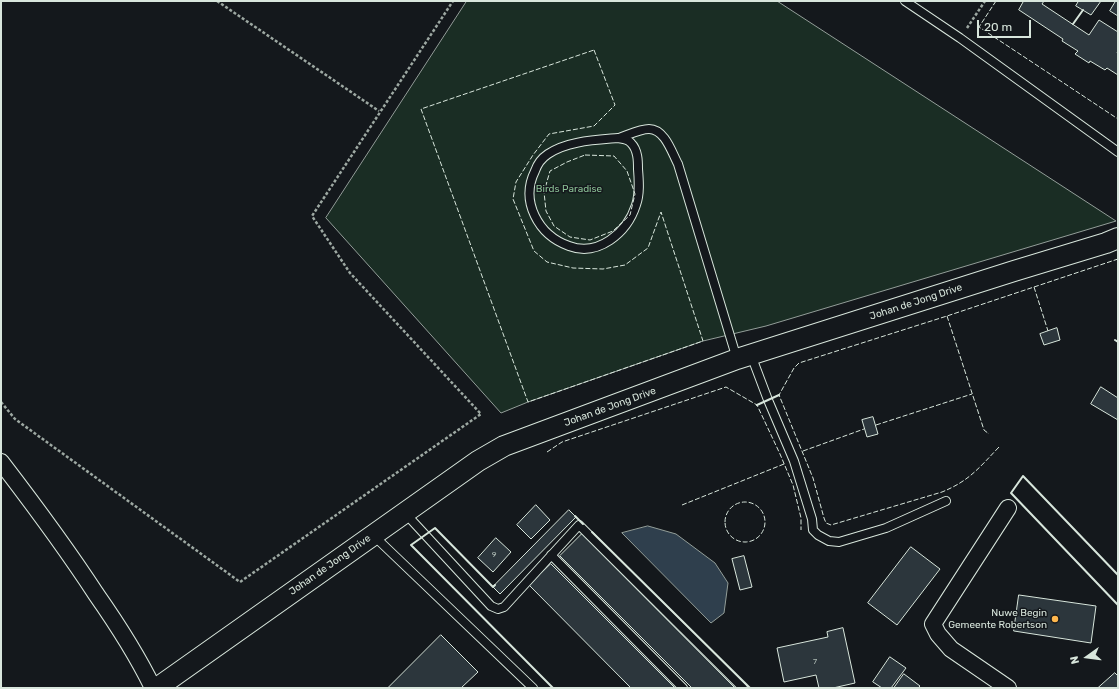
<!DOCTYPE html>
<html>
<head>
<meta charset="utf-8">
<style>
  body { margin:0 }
  #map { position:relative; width:1119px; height:689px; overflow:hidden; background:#14181c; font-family:Rubik,sans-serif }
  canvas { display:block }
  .frame { position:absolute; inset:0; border:2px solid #d8e6dc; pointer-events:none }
  .north { position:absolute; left:1067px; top:637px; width:40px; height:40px; -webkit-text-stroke:3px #14181c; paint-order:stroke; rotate:256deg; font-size:11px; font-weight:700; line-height:16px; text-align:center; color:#d8e6dc }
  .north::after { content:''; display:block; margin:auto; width:14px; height:18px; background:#d8e6dc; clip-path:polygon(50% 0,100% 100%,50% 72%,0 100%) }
  .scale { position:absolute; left:977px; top:20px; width:54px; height:18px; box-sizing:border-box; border:2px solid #d8e6dc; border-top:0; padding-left:5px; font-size:12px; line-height:14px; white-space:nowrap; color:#d8e6dc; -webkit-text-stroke:3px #14181c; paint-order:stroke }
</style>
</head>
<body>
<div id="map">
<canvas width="1119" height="689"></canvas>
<div class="frame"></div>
<div class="north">N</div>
<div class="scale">20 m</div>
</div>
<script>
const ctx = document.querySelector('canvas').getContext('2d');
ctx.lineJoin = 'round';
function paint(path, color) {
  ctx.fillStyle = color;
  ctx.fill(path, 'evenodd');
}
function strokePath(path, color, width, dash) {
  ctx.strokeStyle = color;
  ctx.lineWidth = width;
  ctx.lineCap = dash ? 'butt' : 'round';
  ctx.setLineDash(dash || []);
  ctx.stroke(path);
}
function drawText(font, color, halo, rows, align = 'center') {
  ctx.font = font + ' Rubik,sans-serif';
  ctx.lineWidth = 3;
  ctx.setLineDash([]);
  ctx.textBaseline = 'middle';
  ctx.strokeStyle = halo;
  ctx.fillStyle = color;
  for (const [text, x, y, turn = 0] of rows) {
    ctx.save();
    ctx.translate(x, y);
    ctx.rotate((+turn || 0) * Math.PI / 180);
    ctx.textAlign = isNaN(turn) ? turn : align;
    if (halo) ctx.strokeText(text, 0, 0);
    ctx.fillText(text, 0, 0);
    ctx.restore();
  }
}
const green = new Path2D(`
  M467 1H777L1116 221 766 326 703 341 528 402 501 413 326 218Z`);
const water = new Path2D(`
  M648 526 676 534 715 563 728 583 724 613 711 623 622 533Z`);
const building = new Path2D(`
  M1024 1H1044L1042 4 1089 35 1099 20 1118 32V51L1117 53 1118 54V75L1107 68 1105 70 1090 61 1089 63 1075 54 1078 51 1062 41 1063 39 1019 10Z
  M1079 1H1101L1091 15 1076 6Z
  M1116 1H1118V16L1110 11Z
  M1057 328 1060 340 1044 345 1040 334Z
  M1101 387 1118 398V420L1091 404Z
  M873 417 878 434 867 437 862 420Z
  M536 505 550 520 531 539 517 525Z
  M569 510 576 517 500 594 493 587Z
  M582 534 735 688H692L560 556Z
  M496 538 511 552 493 572 478 558Z
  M911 547 940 569 897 625 868 603Z
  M744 556 752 587 740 590 732 559Z
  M551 564 675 688H631L529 585Z
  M1019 595 1096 606 1091 643 1014 631Z
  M843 628 855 683 833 688H819L816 675 784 682 777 648 828 637 827 632Z
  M441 635 478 672 461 688H388Z
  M890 657 906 668 891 688H882L873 682Z
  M1115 673 1118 676V688H1098Z
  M904 674 920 686 918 688H894Z`);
const path = new Path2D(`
  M217 1 379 111
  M967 28 985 1
  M1 402 15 419 240 582 481 414 350 273 312 216 453 1`);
const service = new Path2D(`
  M905 1 960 38 1118 152
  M618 138C623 139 628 139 631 143 638 150 638 161 638 169 639 181 640 194 636 205 627 233 598 257 569 246 538 235 520 201 535 171 537 165 542 158 548 154 567 141 595 140 618 138Z
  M619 138C628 135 640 129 649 129 665 129 672 153 678 164L737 359
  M751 355 768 400 794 461 812 519 813 530 818 535 829 541 839 542 886 528 946 501
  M405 513 491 606 498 609 504 607 579 525 743 688
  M373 535 533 688
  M551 555 683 688`);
const minor = new Path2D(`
  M1 462C34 505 66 548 96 594 117 624 137 655 153 688
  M1008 508 933 624 938 634 951 649 1008 688`);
const tertiary = new Path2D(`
  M157 688 478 461 504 446 737 359 1014 271 1106 243 1118 238`);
const fence = new Path2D(`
  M996 1 979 27 1118 119
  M594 50 615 105 594 126 549 134 533 155 516 182 513 199 534 251 547 262 573 268 603 269 625 265 648 248 661 212 703 341 528 402 421 109Z
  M585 155 614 156 627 171 635 194 630 215 613 231 590 240 570 237 554 226 546 211 544 192 550 171 567 162Z
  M1034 287 1048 331
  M947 316 984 430 989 434
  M876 425 972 394
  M999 447C979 468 969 481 942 492L831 525 826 523 824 518 813 478 779 395 794 368 799 363 947 316 1118 259
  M803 451 864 429
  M547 452 562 442 726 387 757 405 780 454 793 485 801 518V530
  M725 522a20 20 0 1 1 40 0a20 20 0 1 1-40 0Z
  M682 505 784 464`);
const wall = new Path2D(`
  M1073 24 1083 10
  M1115 340 1118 342
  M757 405 779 395
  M575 516 583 524
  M592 532 750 688
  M1118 575 1023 476 1011 493 1118 605
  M495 585 493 587 435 528 411 545 553 688`);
const markers = [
  [1055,619,4,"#ffb74d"]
];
const numberNames = [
  ["9",494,555],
  ["7",815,662]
];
const parkNames = [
  ["Birds Paradise",569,189]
];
const streetNames = [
  ["Johan de Jong Drive",916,302,-18],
  ["Johan de Jong Drive",610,407,-20],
  ["Johan de Jong Drive",330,565,-35]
];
const poiNames = [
  ["Nuwe Begin",1047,613],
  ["Gemeente Robertson",1047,625]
];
paint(green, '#1a2d24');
strokePath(green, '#939e99', 1);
paint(water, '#2f3f4d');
strokePath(water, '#939e99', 1);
paint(building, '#2c363c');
strokePath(building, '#d8e6dc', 1);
strokePath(service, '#d8e6dc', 10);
strokePath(minor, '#d8e6dc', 18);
strokePath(tertiary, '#d8e6dc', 22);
strokePath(path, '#9da8a2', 2.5, [3, 2]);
strokePath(service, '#14181c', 8);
strokePath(minor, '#14181c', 16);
strokePath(tertiary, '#14181c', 20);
strokePath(fence, '#d8e6dc', 1, [5, 2]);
strokePath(wall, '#d8e6dc', 2);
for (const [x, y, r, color] of markers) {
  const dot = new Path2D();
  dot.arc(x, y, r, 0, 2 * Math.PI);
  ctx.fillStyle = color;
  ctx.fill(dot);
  strokePath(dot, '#14181c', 1.5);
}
drawText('8px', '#adbab4', null, numberNames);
drawText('10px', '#8ac095', '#14181c', parkNames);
drawText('10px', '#d8e6dc', '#14181c', streetNames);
drawText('10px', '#d8e6dc', '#14181c', poiNames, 'right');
</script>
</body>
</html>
